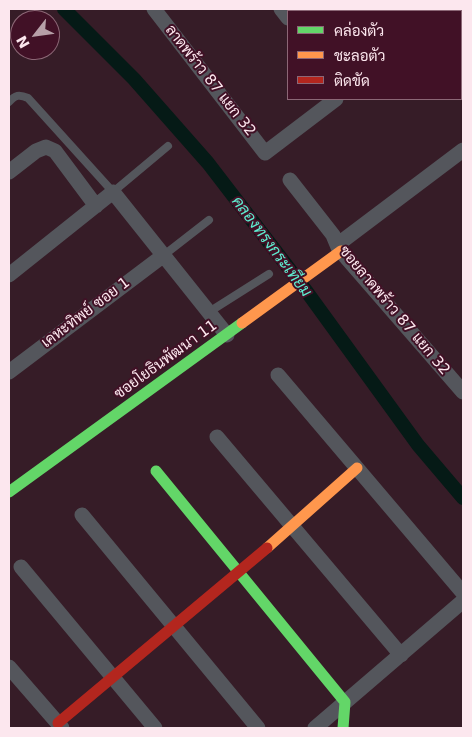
<!DOCTYPE html>
<html>
<head>
<meta charset="utf-8">
<style>
  body { margin:0 }
  #map { position:relative; width:472px; height:737px; overflow:hidden; background:#361c27; font-family:"DejaVu Sans",Sarabun,sans-serif }
  canvas { display:block }
  .frame { position:absolute; inset:0; border:10px solid #fce7ee; pointer-events:none }
  .legend { position:absolute; left:287px; top:10px; width:175px; height:90px; box-sizing:border-box; background:#411126; border:1px solid #8c6776; margin:0; padding:6px 9px; list-style:none; font-size:15px; color:#fce7ee }
  .legend li { display:flex; align-items:center; gap:10px; height:25px }
  .legend b { width:25px; border:1px solid #8c6776 }
  .north { position:absolute; left:10px; top:10px; width:50px; height:50px; box-sizing:border-box; background:#411126; border:1px solid #8c6776; border-radius:50%; rotate:240deg; font-size:14px; font-weight:700; line-height:20px; text-align:center; color:#fce7ee }
  .north::after { content:''; display:block; margin:auto; width:18px; height:22px; background:#b7a0a8; clip-path:polygon(50% 0,100% 100%,50% 72%,0 100%) }
</style>
</head>
<body>
<div id="map">
<canvas width="472" height="737"></canvas>
<div class="frame"></div>
<ul class="legend">
<li><b style="height:6px;background:#63d668"></b>คล่องตัว</li>
<li><b style="height:6px;background:#ff974d"></b>ชะลอตัว</li>
<li><b style="height:6px;background:#b3261e"></b>ติดขัด</li>
</ul>
<div class="north">N</div>
</div>
<script>
const ctx = document.querySelector('canvas').getContext('2d');
ctx.lineJoin = 'round';
function strokePath(path, color, width, dash) {
  ctx.strokeStyle = color;
  ctx.lineWidth = width;
  ctx.lineCap = dash ? 'butt' : 'round';
  ctx.setLineDash(dash || []);
  ctx.stroke(path);
}
function drawText(font, color, halo, rows, align = 'center') {
  ctx.font = font + ' "DejaVu Sans",Sarabun,sans-serif';
  ctx.lineWidth = 4;
  ctx.setLineDash([]);
  ctx.textBaseline = 'middle';
  ctx.strokeStyle = halo;
  ctx.fillStyle = color;
  for (const [text, x, y, turn = 0] of rows) {
    ctx.save();
    ctx.translate(x, y);
    ctx.rotate((+turn || 0) * Math.PI / 180);
    ctx.textAlign = isNaN(turn) ? turn : align;
    if (halo) ctx.strokeText(text, 0, 0);
    ctx.fillText(text, 0, 0);
    ctx.restore();
  }
}
const canal = new Path2D(`
  M64 9 134 79 208 163 307 292 418 445 463 498`);
const lane = new Path2D(`
  M9 102C15 95 19 94 28 98L113 192 168 146
  M164 255 209 220
  M209 312 269 274`);
const street = new Path2D(`
  M154 9 265 153 336 99
  M281 9 288 18
  M434 9 436 11
  M461 28 463 26
  M461 46 463 50
  M9 172 36 151 46 147 55 151 96 206
  M290 180 333 235 338 247 345 256 463 392
  M337 245 463 150
  M9 275 113 192 227 335
  M9 372 164 255
  M278 375 463 593
  M217 437 401 655
  M82 515 258 728
  M21 567 155 728
  M9 667 62 728
  M315 728 463 601`);
const fast = new Path2D(`
  M156 471 345 702 343 728
  M9 492 242 323`);
const slow = new Path2D(`
  M242 323 341 251
  M267 548 357 468`);
const jam = new Path2D(`
  M58 723 267 548`);
const streetNames = [
  ["ลาดพร้าว 87 แยก 32",210,81,52],
  ["ซอยลาดพร้าว 87 แยก 32",394,311,50],
  ["เคหะทิพย์ ซอย 1",86,313,-37],
  ["ซอยโยธินพัฒนา 11",166,360,-36]
];
const waterNames = [
  ["คลองทรงกระเทียม",271,247,53]
];
strokePath(canal, '#051a16', 14);
strokePath(lane, '#54565c', 8);
strokePath(street, '#54565c', 15);
strokePath(fast, '#63d668', 11);
strokePath(slow, '#ff974d', 11);
strokePath(jam, '#b3261e', 11);
drawText('15px', '#fce7ee', '#411126', streetNames);
drawText('italic 16px', '#5eedd0', '#411126', waterNames);
</script>
</body>
</html>
